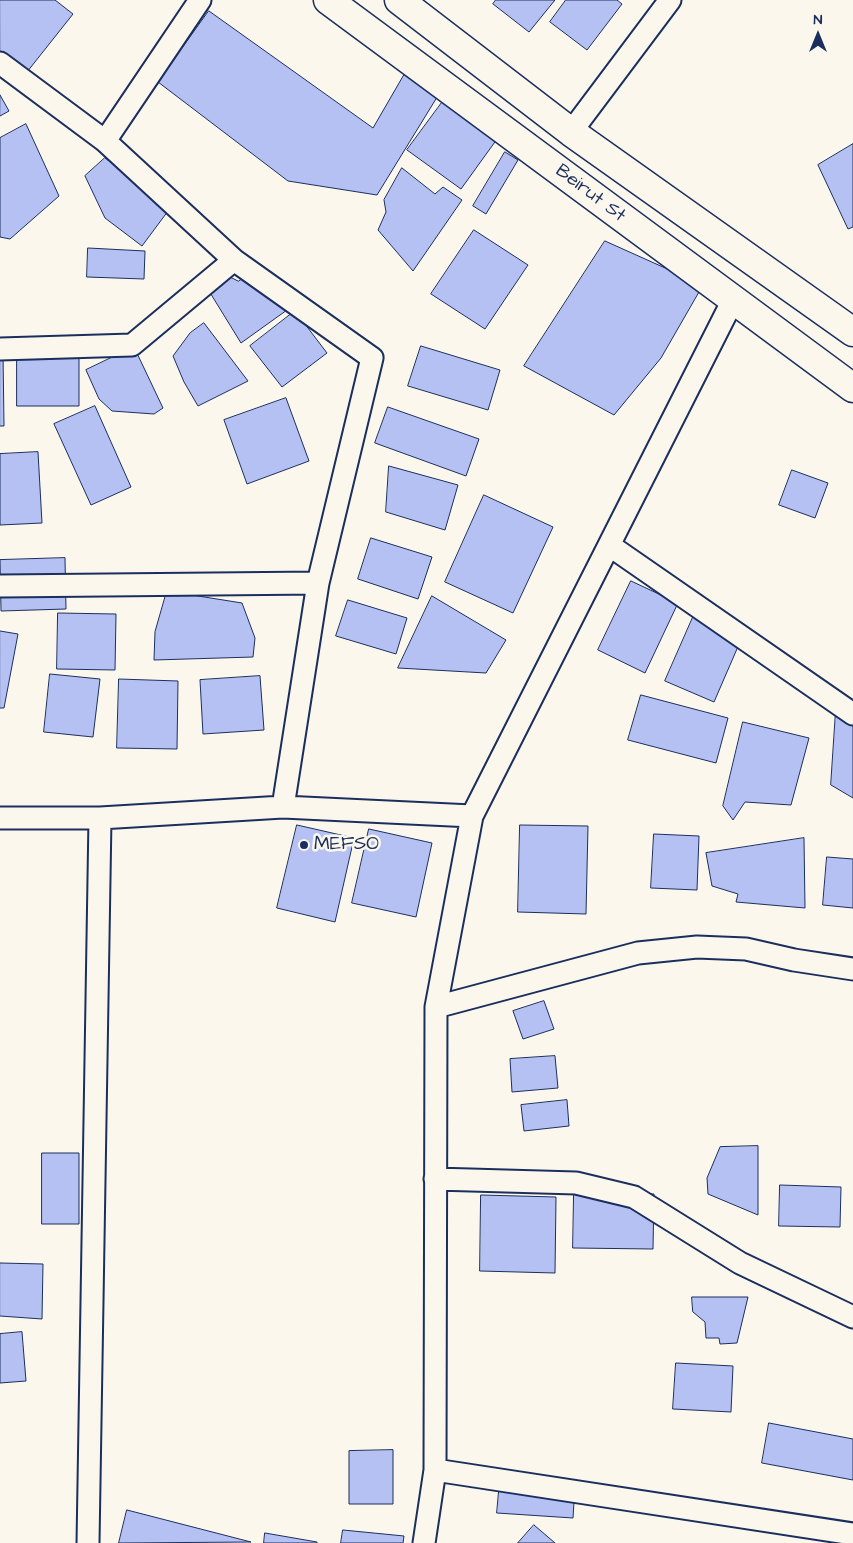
<!DOCTYPE html>
<html>
<head>
<meta charset="utf-8">
<style>
  body { margin:0 }
  #map { position:relative; width:853px; height:1543px; overflow:hidden; background:#fbf7ec; font-family:"Architects Daughter",sans-serif }
  canvas { display:block }
  .north { position:absolute; left:793px; top:10px; width:50px; height:50px; -webkit-text-stroke:4px #fbf7ec; paint-order:stroke; rotate:0deg; font-size:14px; font-weight:700; line-height:20px; text-align:center; color:#1b2f5e }
  .north::after { content:''; display:block; margin:auto; width:18px; height:22px; background:#1b2f5e; clip-path:polygon(50% 0,100% 100%,50% 72%,0 100%) }
</style>
</head>
<body>
<div id="map">
<canvas width="853" height="1543"></canvas>
<div class="north">N</div>
</div>
<script>
const ctx = document.querySelector('canvas').getContext('2d');
ctx.lineJoin = 'round';
function paint(path, color) {
  ctx.fillStyle = color;
  ctx.fill(path, 'evenodd');
}
function strokePath(path, color, width, dash) {
  ctx.strokeStyle = color;
  ctx.lineWidth = width;
  ctx.lineCap = dash ? 'butt' : 'round';
  ctx.setLineDash(dash || []);
  ctx.stroke(path);
}
function drawText(font, color, halo, rows, align = 'center') {
  ctx.font = font + ' "Architects Daughter",sans-serif';
  ctx.lineWidth = 5;
  ctx.setLineDash([]);
  ctx.textBaseline = 'middle';
  ctx.strokeStyle = halo;
  ctx.fillStyle = color;
  for (const [text, x, y, turn = 0] of rows) {
    ctx.save();
    ctx.translate(x, y);
    ctx.rotate((+turn || 0) * Math.PI / 180);
    ctx.textAlign = isNaN(turn) ? turn : align;
    if (halo) ctx.strokeText(text, 0, 0);
    ctx.fillText(text, 0, 0);
    ctx.restore();
  }
}
const building = new Path2D(`
  M0 0H55L73 14 27 72 0 51Z
  M496 0H555L529 32 493 4Z
  M566 0H617L622 4 587 50 550 22Z
  M209 11 373 128 406 71 439 94 377 195 288 181 158 82Z
  M452 89 505 128 461 189 407 150Z
  M0 95 9 111 0 116Z
  M26 124 59 196 10 239 0 237V138Z
  M853 144V227L848 229 818 165Z
  M505 152 518 160 486 214 473 206Z
  M105 158 171 207 142 246 105 218 85 176Z
  M402 168 435 194 443 187 462 200 413 271 378 230 386 212 384 200Z
  M474 230 528 265 485 329 431 294Z
  M605 241 703 285 661 358 614 415 524 366Z
  M88 248 145 251 144 279 87 277Z
  M250 274 287 310 241 343 209 291 228 276 238 281Z
  M295 311 327 353 282 387 250 346Z
  M204 323 248 381 198 406 184 382 173 356 190 333Z
  M17 340H79V406H17Z
  M421 346 500 370 488 410 408 386Z
  M134 347 163 408 154 414 112 411 99 399 86 370Z
  M0 353H3L4 426H0Z
  M286 398 309 461 247 484 224 420Z
  M95 406 131 487 91 505 54 424Z
  M388 407 479 439 466 476 375 443Z
  M38 452 42 523 0 525V454Z
  M389 466 458 485 445 530 386 512Z
  M792 470 828 483 815 518 779 505Z
  M484 495 553 527 513 613 445 582Z
  M371 538 432 557 418 599 358 579Z
  M65 558 66 609 1 611 0 560Z
  M631 581 678 603 645 673 598 650Z
  M167 591 242 603 255 638 253 657 154 660 155 632Z
  M432 596 506 640 486 673 398 668Z
  M348 600 407 618 396 654 336 636Z
  M58 613 116 614 115 670 57 669Z
  M694 615 743 635 714 702 665 681Z
  M0 631 18 634 4 708H0Z
  M50 674 100 679 93 737 44 732Z
  M260 676 264 730 203 734 200 680Z
  M119 679 178 681 177 749 117 748Z
  M641 695 728 718 716 763 628 740Z
  M836 709 853 721V798L831 785Z
  M743 722 809 738 791 805 745 802 733 820 723 806Z
  M297 825 354 838 335 922 277 908Z
  M520 825 588 826 586 914 518 912Z
  M369 829 432 843 416 917 352 903Z
  M654 834 699 836 697 890 651 888Z
  M804 838 805 908 736 902 738 894 712 886 706 853Z
  M827 857 853 859V908L823 905Z
  M544 1001 554 1029 523 1039 513 1011Z
  M555 1056 558 1088 512 1092 510 1059Z
  M567 1100 569 1126 524 1131 521 1105Z
  M758 1146V1215L708 1194 707 1178 720 1147Z
  M42 1153H79V1224H42Z
  M780 1185 841 1187 840 1227 779 1226Z
  M574 1193 654 1194 653 1249 573 1248Z
  M481 1195 556 1197 555 1273 480 1271Z
  M0 1263 43 1264 42 1319 0 1316Z
  M692 1297H748L737 1343 720 1344 719 1338H706L705 1322 693 1312Z
  M22 1332 26 1381 0 1383V1334Z
  M676 1363 733 1366 731 1412 673 1409Z
  M769 1423 853 1439V1480L762 1463Z
  M393 1450V1504H349V1451Z
  M500 1480 575 1486 573 1518 497 1513Z
  M127 1510 251 1542 119 1543Z
  M534 1525 555 1543H518Z
  M343 1530 404 1536 403 1543H341Z
  M265 1533 317 1542V1543H264Z`);
const street = new Path2D(`
  M0 63 105 141 234 260 372 358 318 583 283 807
  M571 132 670 0
  M105 141 200 0
  M0 349 132 345 234 260
  M609 545 853 714
  M0 586 318 583
  M0 818H100L283 807 472 816
  M436 1007 638 953 697 947 746 949 794 960 853 969
  M435 1179 576 1183 634 1197 740 1263 853 1317
  M435 1470 853 1534
  M88 1543 100 818
  M424 1543 435 1470 436 1007 472 816 733 300`);
const secondary = new Path2D(`
  M328 0 853 388
  M399 0 571 132 853 332`);
const markers = [
  [304,845,5,"#1b2f5e"]
];
const streetNames = [
  ["Beirut St",590,194,37]
];
const poiNames = [
  ["MEFSO",314,845]
];
paint(building, '#b5c1f2');
strokePath(building, '#1b2f5e', 1);
strokePath(street, '#1b2f5e', 25);
strokePath(secondary, '#1b2f5e', 31);
strokePath(street, '#fbf7ec', 21);
strokePath(secondary, '#fbf7ec', 28);
for (const [x, y, r, color] of markers) {
  const dot = new Path2D();
  dot.arc(x, y, r, 0, 2 * Math.PI);
  ctx.fillStyle = color;
  ctx.fill(dot);
  strokePath(dot, '#fbf7ec', 2);
}
drawText('19px', '#1b2f5e', '#fbf7ec', streetNames);
drawText('19px', '#1b2f5e', '#fbf7ec', poiNames, 'left');
</script>
</body>
</html>
